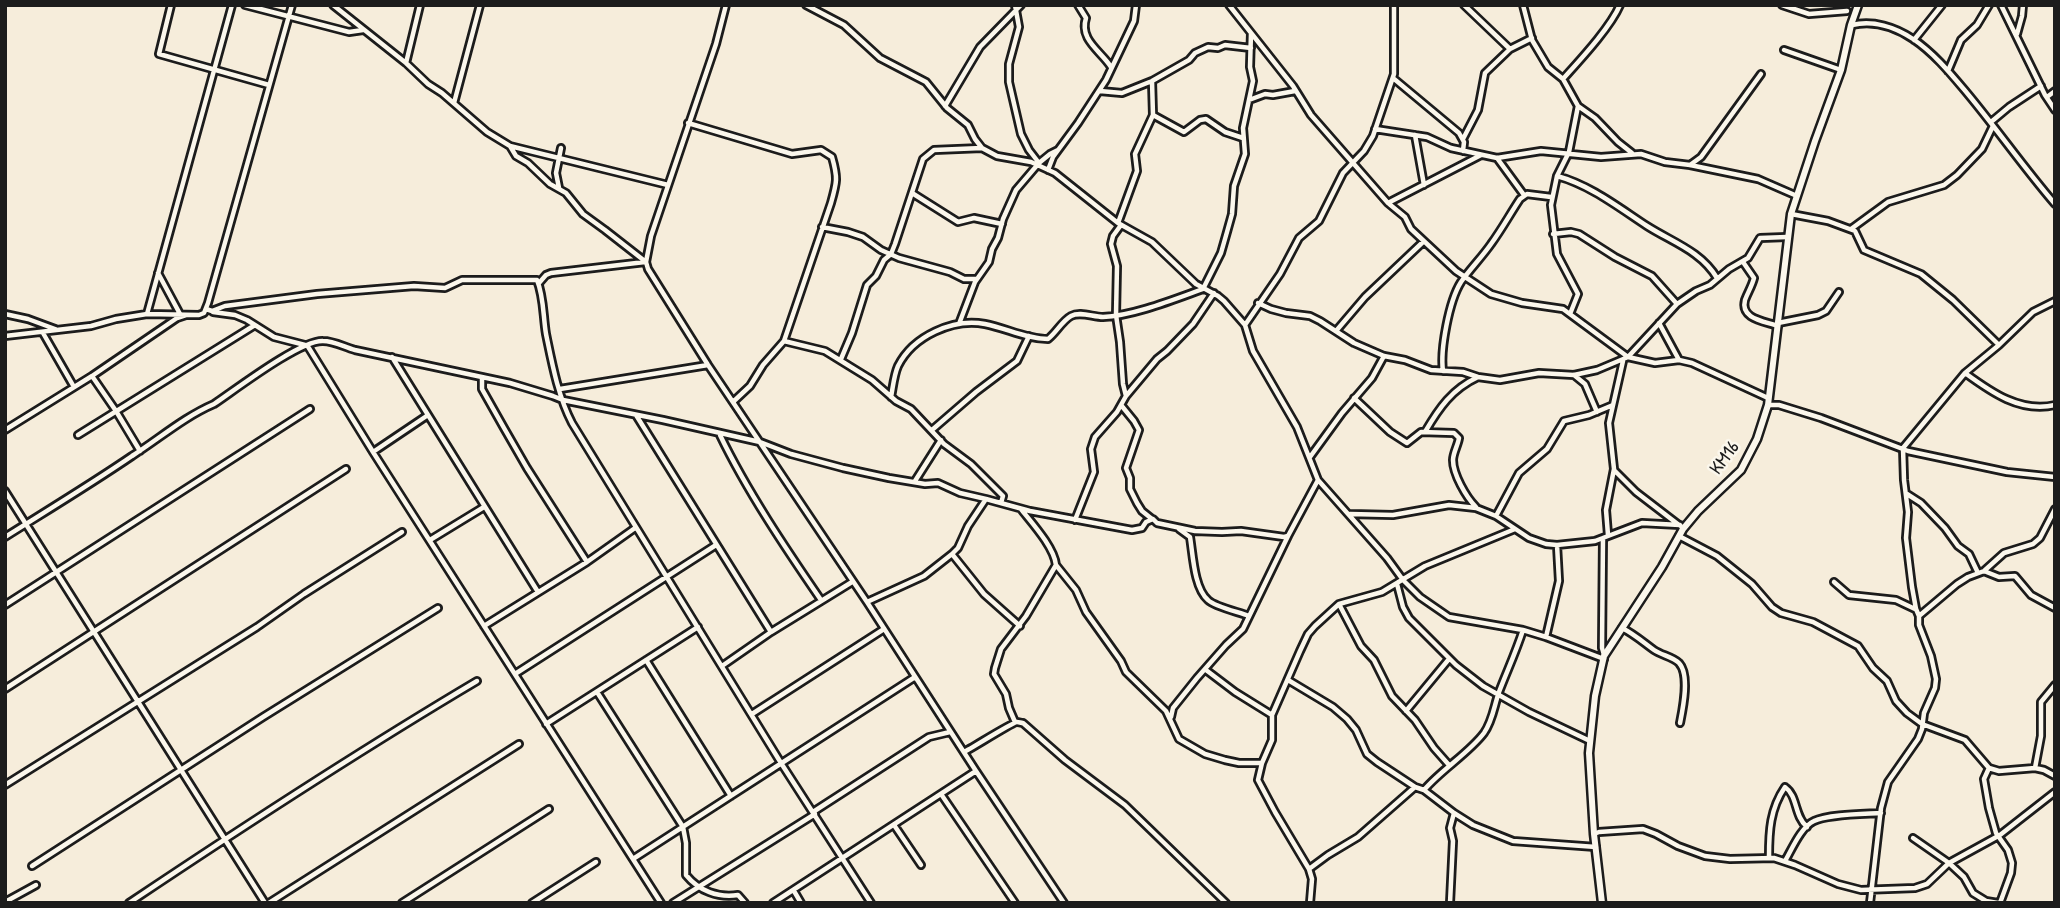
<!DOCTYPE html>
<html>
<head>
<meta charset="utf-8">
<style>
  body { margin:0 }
  #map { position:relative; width:2060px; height:908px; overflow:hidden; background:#f6eddb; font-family:"Patrick Hand",sans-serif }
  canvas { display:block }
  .frame { position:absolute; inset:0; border:7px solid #1c1c1c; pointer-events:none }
</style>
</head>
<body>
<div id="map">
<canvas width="2060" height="908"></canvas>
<div class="frame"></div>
</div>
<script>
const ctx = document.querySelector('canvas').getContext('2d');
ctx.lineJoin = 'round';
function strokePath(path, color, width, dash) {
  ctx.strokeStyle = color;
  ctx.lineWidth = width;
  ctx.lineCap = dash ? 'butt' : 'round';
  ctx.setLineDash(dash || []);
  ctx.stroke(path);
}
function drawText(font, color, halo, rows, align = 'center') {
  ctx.font = font + ' "Patrick Hand",sans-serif';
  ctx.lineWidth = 5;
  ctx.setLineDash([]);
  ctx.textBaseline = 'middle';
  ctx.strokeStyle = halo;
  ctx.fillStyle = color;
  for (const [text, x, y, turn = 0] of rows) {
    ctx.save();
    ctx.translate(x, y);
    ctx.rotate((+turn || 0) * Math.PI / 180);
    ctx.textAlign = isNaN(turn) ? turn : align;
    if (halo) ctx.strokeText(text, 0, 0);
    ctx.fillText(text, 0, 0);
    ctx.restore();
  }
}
const minor = new Path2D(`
  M171 5 159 54 269 85
  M245 5 349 32 363 30
  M333 5 406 63 428 84 442 93 487 132 510 146 516 156 528 163 550 184 566 193 583 214 605 230 646 262
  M726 5 716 44 651 236 646 262 648 269 708 365 867 602 976 771 1064 903
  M806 5 844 25 880 58 926 82 947 108 968 125 975 139 982 148 997 156 1031 162 1055 173 1118 223 1152 242 1196 284 1218 296 1224 301 1245 325 1253 351 1297 427 1318 480 1387 558 1403 580 1420 597 1449 617 1523 630 1546 637 1604 659
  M1015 5 1019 27 1009 64V82L1021 134 1029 150 1039 163
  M1078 5 1086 18C1079 40 1101 51 1111 67
  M1229 5 1293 86 1311 115 1388 203 1405 217 1411 229 1456 271 1491 294 1522 303 1563 309 1628 357 1655 363 1679 360 1692 363 1768 398
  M1464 5 1510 49
  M1523 5 1532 40 1548 67 1563 79 1578 106 1595 118 1618 142 1632 153
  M1782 5 1809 14 1847 11
  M2001 5 2045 95 2055 110
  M1852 25C1873 20 1895 27 1913 39 1934 53 1951 74 1967 93 1997 129 2024 168 2055 204
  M2017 34 2022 16 2023 5
  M1914 40 1942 5
  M1784 50 1841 70
  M406 63 420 5
  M1948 71 1961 40 1977 25 1989 5
  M1393 78 1459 133 1464 142 1463 151
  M1563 79C1580 60 1610 28 1620 5
  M1100 91 1122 93 1152 81 1189 60 1195 53 1208 47 1218 48 1225 45 1251 48
  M2047 97 2055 91
  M1249 100 1265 94 1273 95 1295 91
  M454 103 480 5
  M945 106 980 47 1021 5
  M1153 115 1184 132 1200 120 1206 119 1225 132 1243 138
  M1991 122 2009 107 2041 86
  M688 123 792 154 821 150 832 157C838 178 837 182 831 203L784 341 763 365 750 386 734 401
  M1375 129 1427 137 1451 148 1497 158 1541 151 1601 157 1641 154 1665 162 1690 165 1758 179 1797 196
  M1415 135 1424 185
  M1463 139 1478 110 1485 73 1510 49 1532 38
  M510 146 668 185
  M1497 158 1524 195
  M1690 165 1701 157 1761 74
  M1048 170 1053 157 1078 123 1106 80 1134 21 1136 5
  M1557 176C1590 185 1618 207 1647 226 1672 242 1701 251 1717 278
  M559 188 556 173 561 148
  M912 193 958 222 974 218 1002 224
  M1388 203 1481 155
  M1791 214 1828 221 1855 231 1864 250 1921 274 1953 300 1999 345
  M1118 223 1137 171 1135 154 1153 115 1152 81
  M1121 225 1113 236 1111 244 1117 266 1116 315 1120 342 1123 384 1126 396
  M822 227 848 232 863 237 881 250 899 258 950 272 964 279H976
  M1851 229 1888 202 1944 185 1957 175 1982 149 1993 126
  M1553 234 1571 232 1579 234 1615 257 1652 276 1677 304
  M1743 262 1754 278C1752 286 1748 292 1745 300 1740 319 1764 321 1778 326
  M158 273 180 314
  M539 283 546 275 551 273 645 262
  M1258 303 1271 309 1286 313 1310 316 1320 321 1354 343 1384 356 1405 360 1431 370 1463 372 1478 377 1500 380 1539 373 1574 375 1597 370 1628 357 1677 304 1696 291 1710 285 1729 269 1748 258 1760 238 1787 237
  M206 309 212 311 225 306 317 294 414 286 445 288 462 280H537C544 297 543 316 546 334 552 363 558 396 572 423L781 763 871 903
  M213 312 235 315 247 320 274 337 305 345
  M5 314 28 319 55 329
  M147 314 232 5
  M1570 314 1578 294 1557 254 1551 205 1557 176 1569 152 1578 106
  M1659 323 1679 360
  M1778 323 1818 315 1826 311 1839 292
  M959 324 975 282 989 262 992 249 998 238 1003 219 1016 190 1039 163 1050 154 1058 150
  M1245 325 1280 274 1299 238 1319 221 1343 173 1364 151 1373 136 1394 74V5
  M1336 331 1365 297 1424 241
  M43 333 74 387
  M5 336 91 326 116 319 147 314 199 315 204 313 208 303 292 5
  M784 341 825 351 872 380 896 401 911 409 944 444 971 464 1003 496 1001 503
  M307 345 373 452 661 903
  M392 357 538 592
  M841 359 852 333 867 285 876 276 884 260 891 254 895 244 923 159 934 150 982 148
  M1443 371C1440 350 1449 301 1461 282 1470 269 1482 257 1491 244 1502 229 1510 214 1520 199L1527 194 1551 197
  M1965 373C1991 392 2020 413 2055 405
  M1574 375 1585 384 1597 412
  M92 376 116 411 140 451
  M482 377V389L504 428 527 468 587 562
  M560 389 708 365
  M891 397C893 387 894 375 898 366 913 336 953 318 985 324 1006 328 1026 339 1048 339 1056 333 1062 321 1071 316 1080 311 1093 317 1103 317 1133 316 1175 299 1203 289L1221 253 1227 232 1232 214 1234 186 1245 154 1243 128 1253 81 1250 67 1251 33
  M1354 398 1390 432 1407 443 1421 432 1454 433 1459 438C1458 445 1453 453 1453 460 1453 474 1466 497 1476 507
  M1121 405 1134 421 1139 430 1126 468 1130 478V489L1137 503 1142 511 1152 519
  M1768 405H1779L1821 418 1908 451 2007 472 2055 477
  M636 415 771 632
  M5 430 92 376 177 318 186 315
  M932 430 976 392 1017 361 1029 336
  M1425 432C1439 408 1452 389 1478 377
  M78 435 255 325
  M720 435C747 491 786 549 821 600
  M373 452 428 415
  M1310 457 1342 413 1372 378 1384 356
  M1614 470 1636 492 1679 525
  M915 481 941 440
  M5 491 265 903
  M1907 494 1921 503 1945 528 1958 546 1969 554 1978 573
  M1350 514 1393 515 1449 505 1476 508 1496 516 1529 538 1546 544 1557 545 1595 541 1642 523 1680 525 1683 529
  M1496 516 1519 473 1547 449 1564 421 1589 415 1613 405
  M1075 520 1094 472 1091 449 1095 437 1117 412 1126 396 1157 359 1167 351 1193 324 1214 293
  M1179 529 1190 537C1193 555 1194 588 1208 600 1215 607 1239 612 1249 616
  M1608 535 1606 510 1614 469 1609 423 1623 361
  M1679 536 1717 556 1752 584 1772 607 1781 613 1813 622 1858 646 1873 668 1887 681 1896 701 1907 713 1922 724 1965 740 1989 768 1999 771 2035 768 2044 770 2055 776
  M5 537C48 510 91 484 132 456 160 438 184 417 214 404 235 390 300 340 323 341 334 341 344 347 355 350L510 383 553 396 563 400 663 420 760 442 791 454 843 468 889 478 925 484 938 483 960 493 986 499
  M1603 538 1602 648 1604 655
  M430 540 484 507
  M952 554 984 594 1020 626
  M1056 565 1076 590 1086 612 1121 661 1126 672 1166 711 1179 739 1205 754 1225 760 1239 763H1262
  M1984 571 1999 577 2015 576 2031 595 2055 608
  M1834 582 1849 595 1896 600 1915 609
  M1397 584 1403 607 1409 618 1456 665 1483 686 1529 712 1590 741
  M867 602 924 576 952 554 958 548 968 526 986 499 1030 511 1132 530 1142 528 1146 522 1153 519 1157 523 1195 531 1222 532 1241 531 1284 537 1288 536 1318 480
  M1339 604 1361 646 1374 660 1392 696 1415 720 1434 748 1449 765
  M5 605 310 409
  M1919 616 1916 609 1912 587 1906 538 1908 512 1904 480 1903 448 1965 373 1999 345 2033 312 2055 301
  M484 626 587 562 635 528
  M1622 628C1634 634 1643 642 1654 650 1661 655 1673 657 1679 663 1690 675 1683 708 1680 723
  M1546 637 1559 581 1557 545
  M646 660 731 796
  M722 666 771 632 852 582
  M1206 670 1235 692 1272 715
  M515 674 716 545
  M1288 680 1333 707 1347 719 1356 730 1367 754 1377 762 1415 787 1424 790 1454 813 1473 825 1513 841 1596 847
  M5 689 346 469
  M597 692 683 827 686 843V875C699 891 718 898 738 895L745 903
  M1406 711 1449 659
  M752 714 884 629
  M1171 717 1173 708 1197 678 1226 645 1243 629 1288 536
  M1015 722 1009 708 1006 694 994 674 995 668 1001 649 1026 616 1056 565C1054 547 1032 523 1021 509
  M546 724 698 627
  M964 752C972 748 1013 722 1017 722 1019 722 1021 723 1023 723L1065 760 1125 805 1226 903
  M1989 768 1984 779 1989 808 1996 833 2008 850 2012 863 2011 873 2000 903
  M2035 768 2041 736V702L2055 685
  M5 785 257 627 304 594 402 532
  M1424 790C1442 769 1469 753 1484 733 1493 720 1494 706 1499 692 1507 671 1516 652 1523 630
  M941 794 1015 903
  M813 812 929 737 950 732
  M894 825 921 865
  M1594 834 1599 832 1643 829 1656 834 1678 846 1705 856 1730 859 1774 858 1795 865 1838 884 1861 890 1915 888 1927 884 1949 863 2000 835 2055 792
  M1913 838 1949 863 1964 877 1973 893 1986 901 1998 903
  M1769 857C1769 831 1770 809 1785 787 1798 796 1794 816 1807 827
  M633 859 915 677
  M1785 861C1792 849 1801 827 1814 821 1828 814 1865 814 1881 813
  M32 866 263 717 438 608
  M1309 869 1328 855 1358 837 1415 787
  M794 891 801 903
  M5 902 36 885
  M129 903C244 826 359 751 477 681
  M269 903 519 744
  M402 903 549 809
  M532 903 596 862
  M673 903 815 814
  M773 903 976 771
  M1310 903 1312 879 1309 869 1275 812 1258 780 1262 763 1272 740V715L1300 651 1308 634 1315 626 1339 604 1382 592 1425 566 1515 529
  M1450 903 1453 841 1450 828 1454 813
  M1870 903 1881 808 1888 782 1918 739 1922 729 1924 713 1935 688 1936 679 1931 656 1919 625V616L1957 584 1968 577 1984 571 2004 553 2033 544 2040 538 2055 509`);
const tertiary = new Path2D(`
  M1602 903 1594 834 1589 753 1595 696 1604 656 1662 567 1683 529 1698 511 1741 470 1757 439 1768 405 1791 214 1815 141 1841 70 1851 25 1858 5`);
const streetNames = [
  ["KM16",1725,458,-54]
];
strokePath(minor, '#1c1c1c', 10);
strokePath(tertiary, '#1c1c1c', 11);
strokePath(minor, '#fbf7ec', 4.5);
strokePath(tertiary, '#fbf7ec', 6);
drawText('19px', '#1c1c1c', '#fbf7ec', streetNames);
</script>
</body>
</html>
